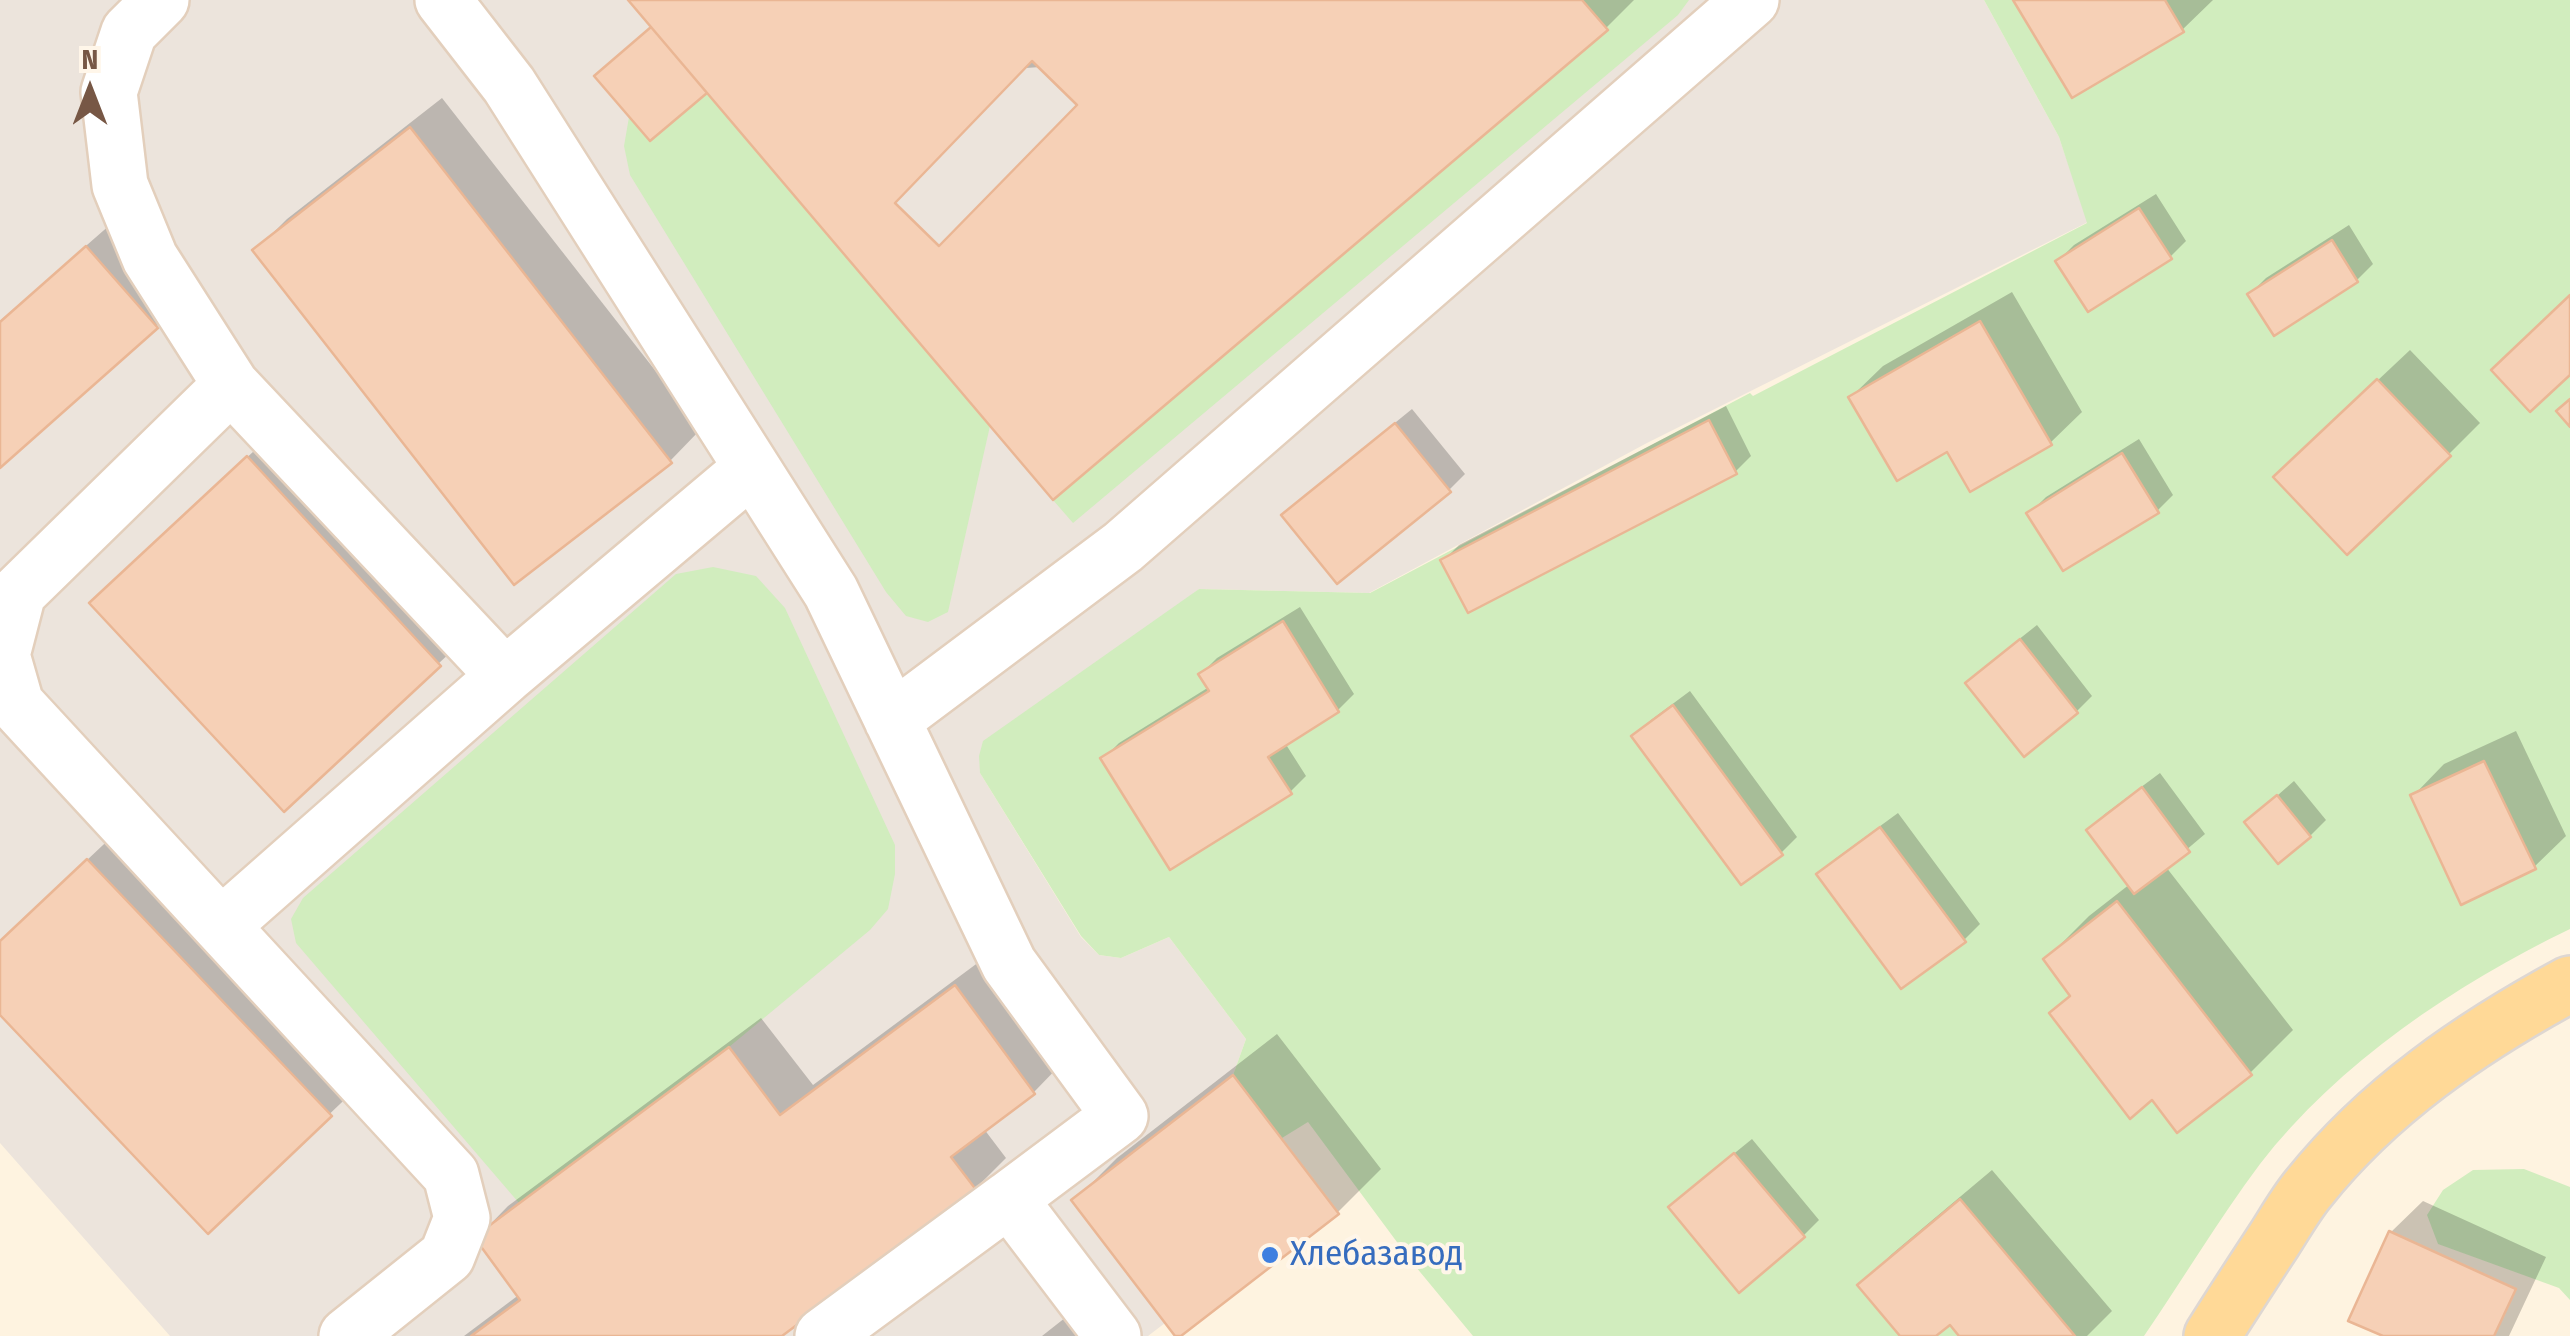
<!DOCTYPE html>
<html>
<head>
<meta charset="utf-8">
<style>
  body { margin:0 }
  #map { position:relative; width:2570px; height:1336px; overflow:hidden; background:#fef3e0; font-family:"Fira Sans Condensed",sans-serif }
  canvas { display:block }
  .north { position:absolute; left:40px; top:40px; width:100px; height:100px; -webkit-text-stroke:8px #fff6e9; paint-order:stroke; rotate:0deg; font-size:28px; font-weight:700; line-height:40px; text-align:center; color:#775745 }
  .north::after { content:''; display:block; margin:auto; width:35px; height:45px; background:#775745; clip-path:polygon(50% 0,100% 100%,50% 72%,0 100%) }
</style>
</head>
<body>
<div id="map">
<canvas width="2570" height="1336"></canvas>
<div class="north">N</div>
</div>
<script>
const ctx = document.querySelector('canvas').getContext('2d');
ctx.lineJoin = 'round';
function paint(path, color) {
  ctx.fillStyle = color;
  ctx.fill(path, 'evenodd');
}
function strokePath(path, color, width, dash) {
  ctx.strokeStyle = color;
  ctx.lineWidth = width;
  ctx.lineCap = dash ? 'butt' : 'round';
  ctx.setLineDash(dash || []);
  ctx.stroke(path);
}
function drawText(font, color, halo, rows, align = 'center') {
  ctx.font = font + ' "Fira Sans Condensed",sans-serif';
  ctx.lineWidth = 8;
  ctx.setLineDash([]);
  ctx.textBaseline = 'middle';
  ctx.strokeStyle = halo;
  ctx.fillStyle = color;
  for (const [text, x, y, turn = 0] of rows) {
    ctx.save();
    ctx.translate(x, y);
    ctx.rotate((+turn || 0) * Math.PI / 180);
    ctx.textAlign = isNaN(turn) ? turn : align;
    if (halo) ctx.strokeText(text, 0, 0);
    ctx.fillText(text, 0, 0);
    ctx.restore();
  }
}
const industrial = new Path2D(`
  M0 0H1984L2059 137 2088 222 1645 444 1369 593 1199 589 980 773 1081 937 1099 955 1121 958 1169 937 1246 1039 1233 1075 1071 1200 1165 1323 1148 1336H170L0 1143Z`);
const green = new Path2D(`
  M1582 0H1689L1678 15 1073 523 1053 500 1607 29Z
  M1984 0H2570V929C2456 984 2338 1063 2260 1164 2219 1219 2183 1279 2144 1336H1473L1411 1261 1308 1122 1282 1138 1233 1075 1246 1039 1169 937 1121 958 1099 955 1081 936 980 773 979 756 983 741 1199 589 1370 593 1750 393 1753 396 2087 223 2059 137Z
  M707 93 990 426 948 612 928 622 906 616 886 592 630 175 624 146 629 117 651 140Z
  M713 567 756 576 785 608 895 845V874L888 909 870 930 729 1047 519 1203 296 943 291 919 303 898 676 574Z
  M2524 1169 2570 1187V1300L2559 1288 2438 1244 2427 1215 2443 1190 2473 1170Z`);
const shadow = new Path2D(`
  M630 0H1634L1606 28 707 90 650 137 653 26Z
  M2016 0H2213L2182 30Z
  M442 98 701 429 670 461 256 250 287 219Z
  M2156 194 2186 241 2170 257 2058 261 2074 245Z
  M119 217 188 295 157 326 0 464V321Z
  M2349 225 2373 264 2357 280 2275 332 2250 294 2266 278Z
  M2012 292 2082 412 2050 443 1948 449 1851 397 1883 366Z
  M2410 350 2480 423 2449 454 2308 446Z
  M1726 406 1751 456 1735 472 1443 561 1459 545Z
  M1412 409 1465 474 1449 490 1338 581 1300 500Z
  M280 427 471 633 284 809 124 571Z
  M2139 439 2173 495 2157 511 2030 513 2046 497Z
  M1300 607 1354 694 1338 710 1285 743 1306 776 1290 792 1103 759 1119 743 1209 687 1201 674 1217 658Z
  M2037 625 2092 696 2076 712 1968 683 1984 667Z
  M1690 691 1797 837 1781 853 1635 736 1651 720Z
  M2516 731 2566 836 2534 867 2413 796 2444 764Z
  M2160 773 2205 834 2166 867 2293 1030 2250 1073 2153 1097 2052 1013 2072 994 2046 959 2089 916 2130 884 2089 830 2105 814Z
  M2294 781 2326 820 2310 836 2247 822Z
  M1898 813 1980 924 1964 940 1819 875 1835 859Z
  M120 829 362 1083 208 1230 0 1012V942Z
  M987 956 1065 1060 1034 1092 984 1129 1006 1158 975 1189 778 1336H464L520 1294 477 1238 508 1206 761 1018 813 1085Z
  M1277 1034 1381 1169 1338 1212 1178 1336 1074 1201 1117 1158Z
  M1752 1139 1819 1220 1803 1236 1688 1191Z
  M1992 1170 2112 1311 2087 1336H1963L1950 1321 1932 1336H1903L1861 1285 1892 1254Z
  M2423 1201 2546 1257 2509 1336H2389L2391 1232Z
  M1075 1310 1094 1336H1042Z`);
const building = new Path2D(`
  M628 0H1582L1608 30 1053 500Z
  M2013 0H2165L2184 32 2072 98Z
  M651 27 707 93 650 141 594 76Z
  M1032 61 1077 105 939 246 895 203Z
  M410 127 672 463 514 585 252 250Z
  M2139 208 2172 259 2088 312 2055 261Z
  M2332 240 2358 282 2274 336 2247 294Z
  M86 246 158 328 0 468V322Z
  M2570 295V375L2530 412 2491 370Z
  M1980 321 2052 445 1970 492 1947 452 1897 481 1848 397Z
  M2377 379 2451 456 2347 555 2273 477Z
  M2570 399V427L2556 411Z
  M1709 420 1737 474 1468 613 1440 560Z
  M1395 423 1451 492 1337 584 1281 515Z
  M2122 453 2159 513 2063 571 2026 513Z
  M247 456 441 666 284 812 89 603Z
  M1283 621 1339 712 1268 757 1292 794 1170 870 1100 758 1209 691 1198 674Z
  M2020 639 2078 713 2024 757 1965 683Z
  M1673 705 1783 855 1741 885 1631 736Z
  M2484 761 2536 869 2461 905 2410 795Z
  M2142 787 2190 852 2134 894 2086 830Z
  M2277 795 2311 837 2278 864 2244 822Z
  M1880 827 1966 942 1901 989 1816 874Z
  M87 859 332 1116 208 1234 0 1015V941Z
  M2117 901 2252 1075 2177 1133 2152 1100 2130 1119 2049 1013 2070 996 2043 959Z
  M955 985 1035 1094 951 1157 977 1191 782 1336H471L520 1300 474 1237 729 1047 780 1115Z
  M1233 1075 1339 1214 1181 1336H1175L1071 1200Z
  M1734 1153 1805 1237 1739 1293 1668 1207Z
  M1960 1199 2075 1336H1959L1950 1325 1936 1336H1900L1857 1285Z
  M2389 1231 2516 1289 2494 1336H2383L2348 1321Z`);
const minor = new Path2D(`
  M161 0 129 32 109 92 120 185 150 258 231 385
  M443 0 509 85 831 592 1009 964 1120 1116 1009 1199 1113 1336
  M892 720 1123 547 1751 0
  M221 926 505 676
  M347 1336 447 1256 462 1218 451 1175 16 704 2 655 18 593 231 385 505 676 752 468
  M823 1336 1009 1199`);
const major = new Path2D(`
  M2212 1336C2232 1304 2253 1272 2274 1240 2285 1223 2295 1205 2308 1189 2378 1101 2472 1037 2570 984`);
const markers = [
  [1270,1255,10,"#3f7fe0"]
];
const shopNames = [
  ["Хлебазавод",1290,1255]
];
paint(industrial, '#ece4dc');
paint(green, '#d1edbe');
paint(shadow, '#0003');
paint(building, '#f6d0b6');
strokePath(building, '#eab694', 2.5);
strokePath(minor, '#e3cfbc', 60);
strokePath(major, '#ded7d2', 60);
strokePath(minor, '#fff', 55);
strokePath(major, '#ffd997', 55);
for (const [x, y, r, color] of markers) {
  const dot = new Path2D();
  dot.arc(x, y, r, 0, 2 * Math.PI);
  ctx.fillStyle = color;
  ctx.fill(dot);
  strokePath(dot, '#fff6e9', 4);
}
drawText('35px', '#366cbe', '#fff6e9', shopNames, 'left');
</script>
</body>
</html>
